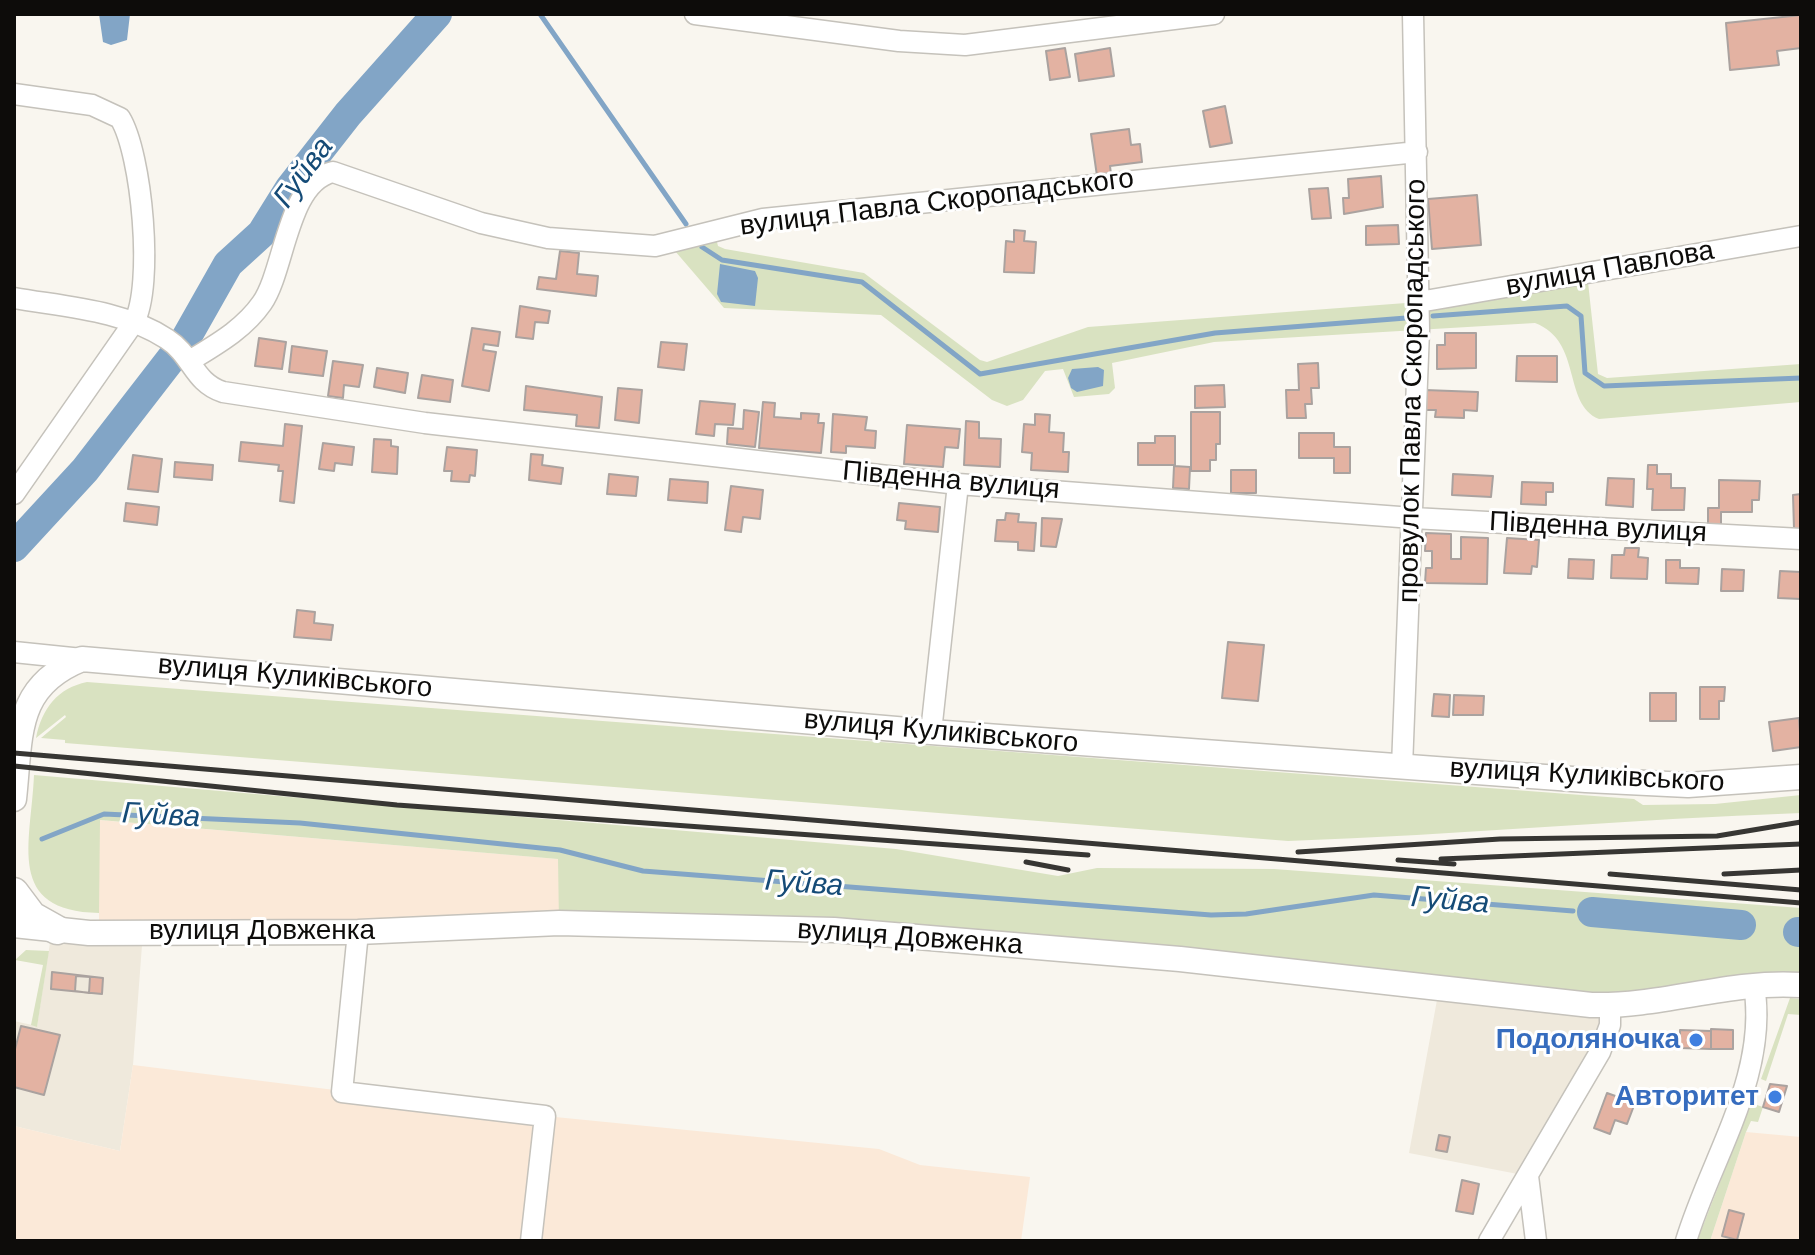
<!DOCTYPE html>
<html>
<head>
<meta charset="utf-8">
<style>
  body { margin:0 }
  #map { position:relative; width:1815px; height:1255px; overflow:hidden; background:#f9f6ef; font-family:Helvetica,sans-serif }
  canvas { display:block }
  .frame { position:absolute; inset:0; border:16px solid #0d0c0a; pointer-events:none }
</style>
</head>
<body>
<div id="map">
<canvas width="1815" height="1255"></canvas>
<div class="frame"></div>
</div>
<script>
const ctx = document.querySelector('canvas').getContext('2d');
ctx.lineJoin = 'round';
function paint(path, color) {
  ctx.fillStyle = color;
  ctx.fill(path, 'evenodd');
}
function strokePath(path, color, width, dash) {
  ctx.strokeStyle = color;
  ctx.lineWidth = width;
  ctx.lineCap = dash ? 'butt' : 'round';
  ctx.setLineDash(dash || []);
  ctx.stroke(path);
}
function drawText(font, color, halo, rows, align = 'center') {
  ctx.font = font + ' Helvetica,sans-serif';
  ctx.lineWidth = 6;
  ctx.setLineDash([]);
  ctx.textBaseline = 'middle';
  ctx.strokeStyle = halo;
  ctx.fillStyle = color;
  for (const [text, x, y, turn = 0] of rows) {
    ctx.save();
    ctx.translate(x, y);
    ctx.rotate((+turn || 0) * Math.PI / 180);
    ctx.textAlign = isNaN(turn) ? turn : align;
    if (halo) ctx.strokeText(text, 0, 0);
    ctx.fillText(text, 0, 0);
    ctx.restore();
  }
}
const built = new Path2D(`
  M52 930 143 932 133 1065 120 1151 14 1126V1021L37 1026Z
  M1439 989 1611 1018 1528 1176 1409 1153Z`);
const industrial = new Path2D(`
  M99 820 559 859V923L99 933Z
  M133 1065 545 1116 879 1149 920 1165 1030 1177 1021 1241H14V1126L120 1151Z
  M1746 1132 1801 1137V1241H1710Z`);
const green = new Path2D(`
  M714 230 718 246 725 249 864 273 980 360 987 362 1088 327 1419 302 1587 273 1598 374 1607 378 1801 364V402L1599 419C1562 404 1583 341 1535 323L1214 342 1112 363 1115 388 1109 394 1074 397 1063 369 1045 371 1023 400 1007 406 992 400 881 315 724 308 669 244Z
  M87 682 1634 799 1643 805 1715 804 1801 795V813C1630 819 1460 835 1288 841L65 743V740L41 738 66 717 65 715 36 738C42 708 58 688 87 682Z
  M34 775 896 849 1058 876 1097 868 1274 869 1801 908V985L1637 1004 1180 959 559 923 558 859 100 820 99 913C5 911 31 844 34 775Z
  M26 950 49 951 37 1027 31 1025 43 965 15 960Z
  M1790 998 1801 999V1015L1788 1014 1766 1081 1761 1079Z
  M1751 1103 1763 1107 1758 1122 1751 1121 1746 1132 1710 1241H1697Z`);
const water = new Path2D(`
  M99 14H130L127 40 111 45 103 42Z
  M720 264 755 271 758 278 755 306 721 302 717 294Z
  M1098 367 1104 370 1103 386 1077 392 1071 388 1068 378 1072 369Z`);
const stream = new Path2D(`
  M540 14 686 224
  M702 247 722 260 862 282 980 374 1215 333 1406 318
  M1433 316 1567 306 1581 316 1585 373 1604 386 1801 378
  M42 839 104 814 300 823 560 850 643 871 1211 915 1246 914 1374 895 1573 911`);
const river = new Path2D(`
  M185 340 228 264 262 233 290 188 348 114 437 14
  M14 547 85 470 174 355
  M1592 912 1741 925
  M1798 932H1801`);
const building = new Path2D(`
  M1801 15V48L1777 51 1779 65 1730 70 1726 23Z
  M1065 48 1070 77 1050 80 1046 51Z
  M1110 48 1114 76 1079 81 1075 54Z
  M1225 106 1232 143 1210 147 1203 111Z
  M1129 129 1131 145 1140 144 1142 162 1110 166 1111 174 1097 176 1091 134Z
  M1381 176 1383 207 1344 214 1343 198H1349L1348 179Z
  M1328 188 1331 218 1312 219 1309 189Z
  M1477 195 1481 245 1432 249 1428 199Z
  M1398 225 1399 244 1366 245V226Z
  M1014 230 1025 231 1024 241 1036 242 1034 273 1004 272 1006 241 1014 242Z
  M560 251 579 253 577 274 598 276 596 296 537 289 539 277 556 279Z
  M520 306 550 311 548 323 535 322 533 339 516 337Z
  M472 328 500 332 498 346 484 344 483 350 496 352 489 391 462 386Z
  M1445 333H1476V368L1437 369V345H1445Z
  M259 338 286 342 282 369 255 366Z
  M661 342 687 344 684 370 658 367Z
  M292 346 327 351 323 376 289 372Z
  M1517 356H1557V382L1516 381Z
  M333 361 363 365 359 387 344 385 343 398 328 396Z
  M1318 363 1319 388H1311L1312 404H1305L1306 418H1287L1286 390H1299L1298 364Z
  M377 368 408 373 405 393 374 387Z
  M422 375 453 380 450 402 418 398Z
  M1224 385 1225 407 1195 408V386Z
  M526 386 602 397 599 428 576 426 577 415 524 410Z
  M618 388 642 390 639 423 615 420Z
  M1425 390 1478 392 1477 411 1464 410V418L1435 417 1436 410H1424Z
  M700 401 735 404 733 425 715 424 714 436 696 434Z
  M763 402 775 403 774 417 801 419V413L819 414 818 423H824L821 453 759 448Z
  M744 410 759 412 755 447 727 444 728 428 743 429Z
  M1191 412H1220V444H1216V460H1210V471H1191Z
  M833 414 867 417 865 430 876 431 875 448 846 446V453L831 452Z
  M1035 414 1050 415 1049 432 1064 433 1063 452H1069L1068 472 1031 470 1032 453 1022 452 1024 424 1035 425Z
  M966 421 979 422V438L1001 439 1000 467 964 465Z
  M285 424 302 426 294 503 280 501 283 471H278L279 465 239 461 241 442 283 446Z
  M907 425 960 429 958 448 945 447 943 467 904 464Z
  M1299 433H1334V447H1350V473H1334V458H1299Z
  M1155 436H1175V465H1138V443H1155Z
  M374 439 391 440V446L398 447 397 474 372 472Z
  M323 443 354 447 352 465 335 463 334 471 319 469Z
  M447 447 477 450 475 476 470 475 469 482 451 481 452 471H444Z
  M531 454 543 455 542 465 563 468 561 484 529 480Z
  M133 455 162 459 158 492 128 489Z
  M175 462 213 465 212 480 174 477Z
  M1648 465H1657V474H1671V488H1685L1684 510H1652L1653 489H1647Z
  M1174 466 1190 467 1189 489 1173 488Z
  M1231 470H1256V493H1231Z
  M609 474 638 477 636 496 607 494Z
  M1453 474 1493 476 1491 497 1452 495Z
  M1608 478 1634 479 1633 507 1606 505Z
  M670 479 708 482 707 503 668 500Z
  M1719 480 1760 481 1759 500H1752V512H1721V528L1708 527V508H1719Z
  M1522 482 1553 483V492H1546V505L1521 504Z
  M731 486 763 490 760 519 743 517 741 532 725 530Z
  M1801 494V529H1794L1793 495Z
  M126 503 159 507 157 525 124 521Z
  M899 503 940 507 938 532 905 529 906 521 897 520Z
  M1006 513 1019 514 1018 522 1036 523 1034 551 1018 550V542L995 541 997 520H1005Z
  M1042 518 1062 519 1056 547 1041 546Z
  M1426 533 1451 534V559H1461V537L1488 538 1487 584 1425 583 1426 568H1432V551H1425Z
  M1507 538 1539 540 1537 567 1532 566 1531 574 1504 573Z
  M1625 548H1639L1638 557 1648 558 1647 579 1611 578 1612 555H1624Z
  M1569 559 1594 560 1593 579 1568 578Z
  M1666 560H1680V568H1699L1698 584 1666 583Z
  M1722 569 1744 570 1743 591H1721Z
  M1780 571 1801 572V599L1778 598Z
  M297 610 315 612 314 623 333 625 331 640 294 637Z
  M1228 642 1264 645 1258 701 1222 698Z
  M1700 687H1725L1724 701H1719V719H1700Z
  M1650 693H1676V721H1650Z
  M1434 694 1450 695 1449 717 1432 716Z
  M1454 695 1484 696 1483 715H1453Z
  M1799 718 1801 747 1773 751 1769 722Z
  M52 972 103 978 102 994 51 989Z
  M76 976 90 977 89 993 75 991Z
  M21 1026 60 1035 44 1095 14 1087V1053Z
  M1711 1029 1733 1030V1049H1711Z
  M1680 1030 1711 1031V1049L1680 1048Z
  M1770 1084 1787 1086 1779 1112 1763 1107Z
  M1607 1093 1635 1103 1627 1124 1615 1120 1610 1134 1594 1128Z
  M1439 1135 1450 1137 1447 1152 1436 1150Z
  M1462 1180 1479 1184 1473 1214 1456 1211Z
  M1729 1210 1744 1214 1737 1240 1722 1236Z`);
const minor = new Path2D(`
  M695 14 899 41 965 45 1214 14
  M14 94 92 105 120 118C142 154 154 286 134 322L14 494
  M14 298C65 307 123 310 167 339 192 355 194 383 223 392L425 423 958 484 1413 518 1801 539
  M1419 302 1801 236
  M191 360C217 344 244 329 262 303 285 270 287 182 333 172L481 223 548 238 655 246 763 219 1417 152
  M14 652 82 659
  M931 732 958 484
  M1402 767 1419 330 1413 14
  M358 932 342 1092 545 1116 531 1241
  M1528 1176 1536 1241
  M1489 1241 1600 1052 1610 1025V1005
  M1686 1241C1711 1158 1769 1075 1754 985`);
const tertiary = new Path2D(`
  M14 799C21 735 14 686 82 659L931 732 1586 780 1688 785 1801 777
  M14 925 89 933 358 932 559 923 834 930 1180 959 1591 1005C1662 1007 1730 980 1801 985`);
const secondary = new Path2D(`
  M14 892 32 916 57 930`);
const rail = new Path2D(`
  M14 753 1801 903
  M14 766 397 805 1088 855
  M1298 852 1500 839 1717 836 1801 822
  M1441 859 1801 844
  M1398 860 1454 864
  M1026 862 1068 870
  M1610 874 1801 890
  M1724 874 1801 870`);
const markers = [
  [1696,1040,8,"#3f7fe0"],
  [1775,1097,8,"#3f7fe0"]
];
const streetNames = [
  ["вулиця Павла Скоропадського",937,203,-7],
  ["вулиця Павлова",1610,269,-10],
  ["провулок Павла Скоропадського",1413,391,-89],
  ["Південна вулиця",951,481,5],
  ["Південна вулиця",1598,528,3],
  ["вулиця Куликівського",295,677,5],
  ["вулиця Куликівського",941,732,5],
  ["вулиця Куликівського",1587,776,3],
  ["вулиця Довженка",262,931],
  ["вулиця Довженка",910,938,4]
];
const shopNames = [
  ["Подоляночка",1680,1040],
  ["Авторитет",1759,1097]
];
const waterNames = [
  ["Гуйва",304,173,-54],
  ["Гуйва",161,816,3],
  ["Гуйва",804,884,4],
  ["Гуйва",1450,901,5]
];
paint(built, '#efe9dc');
paint(industrial, '#fbe9d8');
paint(green, '#d9e2c1');
paint(water, '#82a5c6');
strokePath(stream, '#82a5c6', 5);
strokePath(river, '#82a5c6', 30);
paint(building, '#e3b2a2');
strokePath(building, '#aaa29f', 2);
strokePath(minor, '#c5c2bb', 23);
strokePath(tertiary, '#c5c2bb', 27);
strokePath(secondary, '#c5c2bb', 31);
strokePath(minor, '#fff', 20);
strokePath(tertiary, '#fff', 24);
strokePath(secondary, '#fff', 28);
strokePath(rail, '#373633', 5);
for (const [x, y, r, color] of markers) {
  const dot = new Path2D();
  dot.arc(x, y, r, 0, 2 * Math.PI);
  ctx.fillStyle = color;
  ctx.fill(dot);
  strokePath(dot, '#fff', 3);
}
drawText('28px', '#0d0c0a', '#fff', streetNames);
drawText('bold 28px', '#366cbe', '#fff', shopNames, 'right');
drawText('italic 30px', '#154b77', '#fff', waterNames);
</script>
</body>
</html>
